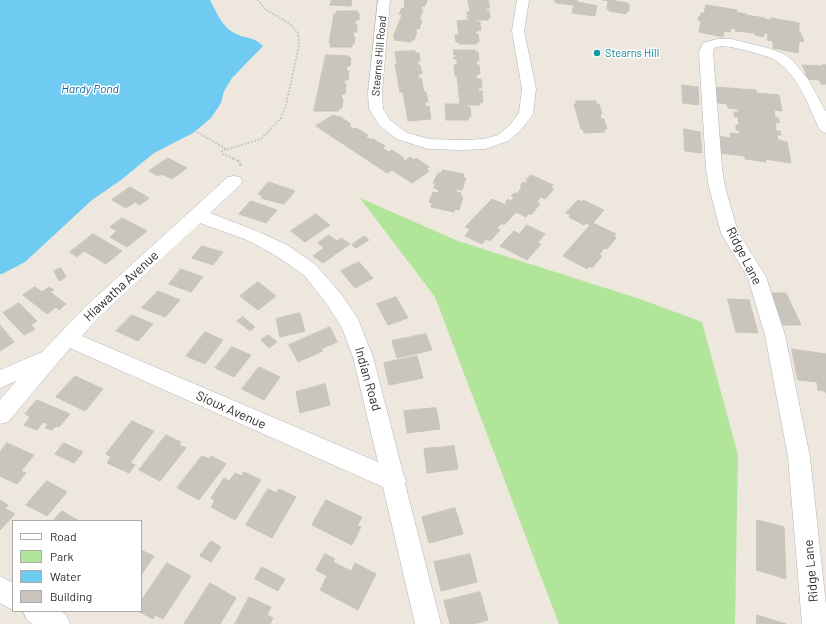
<!DOCTYPE html>
<html>
<head>
<meta charset="utf-8">
<style>
  body { margin:0 }
  #map { position:relative; width:826px; height:624px; overflow:hidden; background:#eee7de; font-family:Barlow,sans-serif }
  canvas { display:block }
  .legend { position:absolute; left:12px; top:520px; width:130px; height:92px; box-sizing:border-box; background:#fff; border:1px solid #ababab; margin:0; padding:5px 7px; list-style:none; font-size:12px; color:#2c2c2c }
  .legend li { display:flex; align-items:center; gap:8px; height:20px }
  .legend b { width:20px; border:1px solid #ababab }
</style>
</head>
<body>
<div id="map">
<canvas width="826" height="624"></canvas>
<ul class="legend">
<li><b style="height:5px;background:#fff"></b>Road</li>
<li><b style="height:11px;background:#b1e59a"></b>Park</li>
<li><b style="height:11px;background:#6fcbf1"></b>Water</li>
<li><b style="height:11px;background:#c9c4bd"></b>Building</li>
</ul>
</div>
<script>
const ctx = document.querySelector('canvas').getContext('2d');
ctx.lineJoin = 'round';
function paint(path, color) {
  ctx.fillStyle = color;
  ctx.fill(path, 'evenodd');
}
function strokePath(path, color, width, dash) {
  ctx.strokeStyle = color;
  ctx.lineWidth = width;
  ctx.lineCap = dash ? 'butt' : 'round';
  ctx.setLineDash(dash || []);
  ctx.stroke(path);
}
function drawText(font, color, halo, rows, align = 'center') {
  ctx.font = font + ' Barlow,sans-serif';
  ctx.lineWidth = 3;
  ctx.setLineDash([]);
  ctx.textBaseline = 'middle';
  ctx.strokeStyle = halo;
  ctx.fillStyle = color;
  for (const [text, x, y, turn = 0] of rows) {
    ctx.save();
    ctx.translate(x, y);
    ctx.rotate((+turn || 0) * Math.PI / 180);
    ctx.textAlign = isNaN(turn) ? turn : align;
    if (halo) ctx.strokeText(text, 0, 0);
    ctx.fillText(text, 0, 0);
    ctx.restore();
  }
}
const green = new Path2D(`
  M360 198 458 241 640 299 702 322 738 455 735 624H559L435 297Z`);
const water = new Path2D(`
  M0 0H210C216 11 222 27 234 33 245 39 253 36 263 46L232 78 224 91 221 103 211 118 193 133 154 153 121 180 92 200 25 262 2 274H0Z`);
const building = new Path2D(`
  M332 0H352L351 6 330 5Z
  M405 0H427L425 6H422L421 10H423L420 17 418 18 421 19 420 21H422L419 29 417 28 415 32H417L414 40H412L411 42 394 40 395 37H393L402 15 399 14 402 8H404Z
  M468 0H488L490 8H486L487 11H489L490 18H488V20H476L477 22H480L481 30 475 32 476 34H478L479 42H476L477 44H459L458 42H456L455 35H459L457 21 470 20V19H468L467 16H470V15H467V12H470Z
  M555 0H577V2L593 5 597 6 595 16 572 13 574 5 556 3Z
  M603 0H615V1L628 3 627 5H629V11H627L626 14 609 11V9H607L608 1Z
  M706 5 737 10 736 12 746 14V15L765 18V19L771 20V18L799 23V33H801V37H803V42L799 41 798 53 773 48V41L767 40 768 34 764 33V37L755 35V33L735 31 736 29 731 28 730 32 724 31 723 37 699 32 701 21 698 20 699 16 701 17V13H704Z
  M337 11H358L357 13H359V20H356L355 25H357V32H354L353 37H355L354 44H352V47H330L331 43H329L334 14H336Z
  M454 50H475L476 52H478L479 61H476L477 65H479L480 74H476L477 79H481L482 88H478V91H482L483 102H480V105H466L467 107H470L471 117H468V120H446L445 104H460L457 76H455L454 65H457V59H454V57H456V55H454Z
  M415 51V53H419L420 61H417L418 65H420L422 74H418L419 79 421 78 424 92H426L428 102H425L426 107 429 106 431 119 408 121 403 92H400L395 64H397L395 52Z
  M326 55 349 56V58H351L350 66H347L346 71H349L348 80H345L344 84H346L345 94H342L341 99H343L342 108H339V111H314Z
  M823 64 826 65V84H821L819 80 806 79 804 75H807L802 65 824 66Z
  M682 85 698 87 699 105 683 103Z
  M714 87 756 90V93L779 95 782 111 774 110 775 117 779 118V123L775 122 776 131H780L781 135H777L778 140 787 142 791 163 765 159 766 162 745 159V156L719 153 718 136 731 138 730 133 740 134V131L736 130V125H739L738 117H735L734 112H739L738 109 728 108 727 104 713 102Z
  M576 101H596V104H599L602 114H600L601 119H604L607 129H604L605 132 584 133 583 129H581L574 104H576Z
  M334 115 337 117 339 116 351 124 349 126 354 129 356 128 368 135 366 137 372 140 373 139 385 146 383 148 389 152 392 150 404 158 402 159 405 161 410 157 414 160 416 158 429 167 426 169 429 171 412 183 392 170 387 173 316 126Z
  M684 129 700 132 702 153 685 151Z
  M168 158 187 168 172 179 161 174 158 176 149 171Z
  M443 170 464 174 463 178H466L462 190 457 189 456 192 461 193V196L463 197 459 210 455 209 454 212 431 207 432 203 429 202 433 192 438 193 439 190 434 188 436 183H433L438 173H441Z
  M531 175 553 185 550 187 554 189 545 199 541 197 537 202 540 204 531 215 529 213 526 217 516 212 504 225 502 223 497 228 500 230 490 241 486 239 482 244 465 236 470 229 465 227 492 199 506 205 507 203 505 202 508 199 511 201 514 197 511 196 515 193 517 194 522 187 520 186 523 182 526 183 528 181 526 180Z
  M269 182 295 191 284 204 261 198 263 196 258 194Z
  M130 187 149 198 140 205 135 202 126 208 112 200Z
  M578 200 582 202 583 200 604 210 593 223 616 234 614 236 616 238 607 249 604 248 599 255 602 256 592 268 590 266 587 269 563 256 590 225 586 223 584 225 569 217 571 215 566 213Z
  M251 201 277 210 266 223 239 214Z
  M316 214 330 225 305 242 291 231Z
  M122 218 147 231 127 247 110 237 117 231 110 227Z
  M527 225 545 234 537 243 541 244 527 260 500 246 514 231 519 234Z
  M93 234 122 251 106 264 84 251 77 257 70 252Z
  M329 235 337 241 341 238 350 244 323 263 313 256 324 248 318 243Z
  M364 236 369 240 356 248 352 245Z
  M202 246 223 252 213 265 192 258Z
  M359 262 373 278 355 288 341 271Z
  M61 268 66 277 59 281 54 271Z
  M181 269 203 277 191 292 169 284Z
  M258 282 276 296 258 310 240 296Z
  M35 287 42 292 49 287 54 290 50 292 66 304 59 310 56 307 47 314 23 295Z
  M158 291 180 300 165 317 142 308Z
  M766 293H786L801 325H780Z
  M396 297 408 318 388 325 377 304Z
  M728 299 749 300 758 333 736 332Z
  M19 303 37 321 31 325 35 329 24 335 3 313Z
  M300 313 305 331 280 337 276 319Z
  M132 315 153 324 138 341 116 331Z
  M243 317 255 327 250 331 237 321Z
  M0 325 14 342 0 351Z
  M330 327 337 342 321 349 323 351 298 362 289 345Z
  M205 332 223 340 205 364 186 356Z
  M426 334 432 350 397 358 392 341Z
  M268 335 277 342 269 348 261 340Z
  M232 347 251 355 234 377 215 368Z
  M792 349 826 354V394L825 391 818 390 817 382 798 380Z
  M417 356 423 378 389 385 384 363Z
  M259 367 280 377 264 400 242 389Z
  M75 376 103 389 85 411 56 397Z
  M325 384 330 405 300 413 296 392Z
  M37 400 70 414 59 427 56 426 52 430 45 428 48 424 43 422 37 430 24 425 30 417 25 414Z
  M436 408 440 429 407 433 404 411Z
  M132 421 154 431 130 463 135 465 129 473 107 463 111 457 106 454Z
  M166 435 181 442 179 445 186 448 160 481 139 470Z
  M7 443 34 455 21 471 26 473 17 484 0 476V452Z
  M64 443 83 452 74 463 55 454Z
  M454 446 458 469 427 473 424 449Z
  M202 456 209 459 211 456 226 464 199 500 177 488Z
  M244 472 261 480 235 520 211 507 215 500 211 498 224 478 229 481 235 473 242 476Z
  M47 481 67 492 47 516 26 505Z
  M268 489 276 493 279 489 296 497 272 538 246 525Z
  M0 500 8 505 5 508 15 514 0 530Z
  M326 500 362 517 357 526 361 527 352 545 312 525Z
  M455 508 463 534 429 543 422 517Z
  M62 511 79 521H53Z
  M757 520 784 527 786 579 757 570Z
  M211 541 221 547 211 562 200 556Z
  M141 550 154 556 141 575Z
  M325 554 335 559 333 562 351 571 355 563 376 574 358 610 320 590 327 576 316 570Z
  M470 554 477 582 441 591 434 562Z
  M167 563 191 576 163 619 155 615 153 619 138 611H141V601Z
  M262 567 285 579 278 591 255 579Z
  M210 583 236 598 220 624H184Z
  M480 592 488 620 473 624H450L444 601Z
  M249 597 271 607 267 615 273 618 270 624H235Z
  M757 615 786 624H757Z`);
const pathFar1 = new Path2D(`
  M197 132 226 149
  M234 159 223 154 222 151 261 139 281 118 286 105 299 45 298 33 290 24 265 9 258 0`);
const path = new Path2D(`
  M232 158 240 162 241 168`);
const minor = new Path2D(`
  M378 0H390L382 93 383 109 390 120 407 133 429 139 462 140 484 139 498 135 510 125 519 113 522 89 512 31 517 0H529L524 31 536 89 533 114 520 131 508 141 485 149 462 150 428 149 397 139 380 126 369 109 368 93Z
  M717 39H731L768 48 784 54 792 60 808 79 826 112V133L821 131 819 128C808 105 798 73 773 59 765 55 754 53 744 50 734 48 724 44 714 48L713 52 722 168 725 187 738 232 766 277 785 335 810 457 826 605V624H802L788 457 765 335 748 278 721 233 709 187 706 168 699 52 703 43Z
  M234 176 240 177 242 181 240 185 210 213 259 232 287 245 316 265 341 294 358 319 373 357 403 473 406 481 405 484 441 624H415L383 487 70 348 8 422 0 424V400L16 381 0 388V370L42 352 85 307 228 177ZM200 223 247 240 275 255 304 275 327 304 342 328 353 357 378 462 82 336 99 317Z
  M0 576 13 583V610L0 603Z
  M23 611H60L66 615 70 624H33L27 620Z`);
const markers = [
  [597,53,4,"#0f9aa8"]
];
const farCulturenames = [
  ["Stearns Hill",605,53]
];
const farStreetnames = [
  ["Stearns Hill Road",379,56,-85]
];
const farWaternames = [
  ["Hardy Pond",90,89]
];
const streetNames = [
  ["Ridge Lane",744,256,63],
  ["Hiawatha Avenue",121,286,-43],
  ["Indian Road",368,379,74],
  ["Sioux Avenue",231,410,24],
  ["Ridge Lane",811,571,-95]
];
paint(green, '#b1e59a');
paint(water, '#6fcbf1');
paint(building, '#c9c4bd');
strokePath(building, '#c9c4b7', 1);
strokePath(minor, '#b2b4c0', 1);
strokePath(pathFar1, '#c8c8c8', 2, [2, 1.5]);
strokePath(path, '#c8c8c8', 2.5, [3, 2]);
paint(minor, '#fff');
for (const [x, y, r, color] of markers) {
  const dot = new Path2D();
  dot.arc(x, y, r, 0, 2 * Math.PI);
  ctx.fillStyle = color;
  ctx.fill(dot);
  strokePath(dot, '#fff', 1.5);
}
drawText('11px', '#0d838f', '#fff', farCulturenames, 'left');
drawText('11px', '#2c2c2c', '#fff', farStreetnames);
drawText('italic 12px', '#0b69a1', '#fff', farWaternames);
drawText('13px', '#2c2c2c', '#fff', streetNames);
</script>
</body>
</html>
